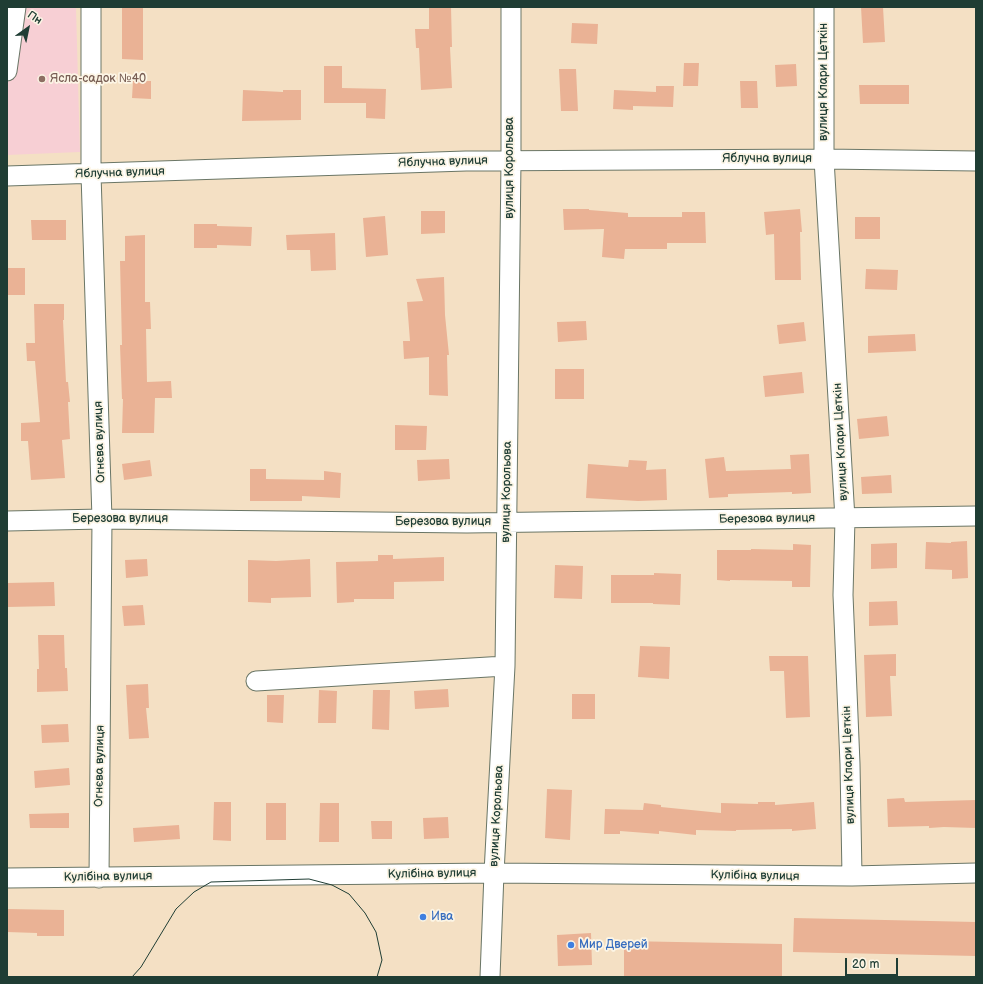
<!DOCTYPE html>
<html>
<head>
<meta charset="utf-8">
<style>
  body { margin:0 }
  #map { position:relative; width:983px; height:984px; overflow:hidden; background:#f4e0c4; font-family:"Balsamiq Sans",sans-serif }
  canvas { display:block }
  .frame { position:absolute; inset:0; border:8px solid #1f3d34; pointer-events:none }
  .north { position:absolute; left:8px; top:8px; width:40px; height:40px; -webkit-text-stroke:3px #fcf5e5; paint-order:stroke; rotate:33deg; font-size:11px; font-weight:700; line-height:16px; text-align:center; color:#1f3d34 }
  .north::after { content:''; display:block; margin:auto; width:14px; height:18px; background:#1f3d34; clip-path:polygon(50% 0,100% 100%,50% 72%,0 100%) }
  .scale { position:absolute; left:845px; top:958px; width:53px; height:18px; box-sizing:border-box; border:2px solid #1f3d34; border-top:0; padding-left:5px; font-size:12px; line-height:14px; white-space:nowrap; color:#1f3d34; -webkit-text-stroke:3px #fcf5e5; paint-order:stroke }
</style>
</head>
<body>
<div id="map">
<canvas width="983" height="984"></canvas>
<div class="frame"></div>
<div class="north">Пн</div>
<div class="scale">20 m</div>
</div>
<script>
const ctx = document.querySelector('canvas').getContext('2d');
ctx.lineJoin = 'round';
function paint(path, color) {
  ctx.fillStyle = color;
  ctx.fill(path, 'evenodd');
}
function strokePath(path, color, width, dash) {
  ctx.strokeStyle = color;
  ctx.lineWidth = width;
  ctx.lineCap = dash ? 'butt' : 'round';
  ctx.setLineDash(dash || []);
  ctx.stroke(path);
}
function drawText(font, color, halo, rows, align = 'center') {
  ctx.font = font + ' "Balsamiq Sans",sans-serif';
  ctx.lineWidth = 3.5;
  ctx.setLineDash([]);
  ctx.textBaseline = 'middle';
  ctx.strokeStyle = halo;
  ctx.fillStyle = color;
  for (const [text, x, y, turn = 0] of rows) {
    ctx.save();
    ctx.translate(x, y);
    ctx.rotate((+turn || 0) * Math.PI / 180);
    ctx.textAlign = isNaN(turn) ? turn : align;
    if (halo) ctx.strokeText(text, 0, 0);
    ctx.fillText(text, 0, 0);
    ctx.restore();
  }
}
const built = new Path2D(`
  M7 7H76L80 152 7 155Z`);
const building = new Path2D(`
  M122 7H143V60L122 59Z
  M429 7H451L452 47H450L452 88 421 90 419 48H416L415 29H429Z
  M861 7H883L885 42 863 43Z
  M572 23 598 24 597 44 571 43Z
  M684 63H699L698 86H683Z
  M796 64 797 86 776 87 775 65Z
  M324 66H342V88L386 89 385 119 366 118V103H324Z
  M559 69H576L578 111H561Z
  M133 81H151V99L132 98Z
  M740 81H757L758 108H741Z
  M859 85H909V104H860Z
  M656 86H674L673 107 633 106V110L613 109 614 90 656 92Z
  M243 90 283 92V90H301V120L242 121Z
  M563 209H589V210L628 213V217H682V212H705L706 243H667V249H625L624 259 602 257 604 229 564 230Z
  M800 209 802 232H800L801 280H775L774 234 766 235 764 212Z
  M421 211H445V233L421 234Z
  M385 216 388 255 366 257 363 218Z
  M855 217H880V239H855Z
  M31 220H66V240H32Z
  M194 224H217V226L252 227 251 246 217 245V248H194Z
  M335 233 336 270 311 271 310 250H287L286 235Z
  M145 235V302H150L151 329H146L147 382 171 381 172 398H155L154 433H122L123 399H122L120 345H122L120 261H125V236Z
  M7 268H25V295H7Z
  M866 269 898 270 897 290 865 289Z
  M444 277 445 315 449 355H447L448 396 429 395V357L404 359 403 341H410L407 302 423 301 416 279Z
  M34 304H64V320H63L66 382H68L70 402H68L70 439 62 440 65 478 31 480 28 441H21V423L40 422 35 361H27L26 343H35Z
  M586 321 587 340 558 342 557 322Z
  M804 322 806 341 779 344 777 325Z
  M915 334 916 351 868 353V336Z
  M555 369H584V399H555Z
  M802 372 804 393 765 397 763 376Z
  M887 416 889 436 859 439 857 419Z
  M395 425 427 426 426 450H395Z
  M809 454 811 493 792 494V492L728 494V497L709 498 705 459 724 457 726 471 791 469 790 455Z
  M449 459 450 479 418 481 417 460Z
  M150 460 152 476 124 480 122 464Z
  M629 460 647 461 646 470 666 469 667 500 638 501 586 498 588 464 628 467Z
  M250 469H266V479L324 480V471L341 473 340 498 302 496V501H250Z
  M891 475 892 493 862 494 861 477Z
  M967 541 968 578 952 579V570L925 569 926 542 951 543V542Z
  M897 543V568L871 569V544Z
  M793 544 811 545 810 587H792V581L730 580V581L717 580V550H751V549L793 550Z
  M378 555H393V559L444 557V581L394 582V599H354V602L337 603 336 562 378 561Z
  M147 559 148 576 126 578 125 560Z
  M310 559 311 597 271 598V603L248 602V560L276 561Z
  M555 565 583 566 582 599 554 598Z
  M654 573 681 574 680 605 653 604V603H611V575H654Z
  M54 582 55 606 7 607V583Z
  M897 601 898 625 869 626V602Z
  M143 605 145 625 124 626 122 606Z
  M38 635H64L65 668H67L68 691 37 692V669H39Z
  M640 646 670 647 669 679 638 677Z
  M896 654V676H890L892 716 866 717 864 655Z
  M769 656H808L810 717 786 718 784 671H770Z
  M148 684 149 708H146L149 738 129 739 126 685Z
  M448 689 449 707 415 709 414 691Z
  M319 690 337 691 336 723H318Z
  M373 690H390L389 730 372 729Z
  M572 694H595V719H572Z
  M267 695H284L283 723 267 722Z
  M68 724 69 742 42 743 41 725Z
  M69 768 70 785 35 788 34 771Z
  M547 789 572 790 570 840 545 838Z
  M904 798 905 802 976 800V828L944 827 929 828V826L888 827 887 799Z
  M214 802H231V841L213 840Z
  M758 802H775V805L814 802 816 829 792 831V829L736 830V831L696 830V835L659 831V834L620 831V834H604L605 809 643 810 644 803 661 805V807L721 813V803L758 804Z
  M266 803H286V840H266Z
  M320 803H339V842H319Z
  M69 813V828H30L29 814Z
  M448 817 449 838 424 839 423 818Z
  M371 821H392V839H372Z
  M179 825 180 839 134 842 133 828Z
  M7 909 64 910V936H37V933L7 932Z
  M794 918 976 922V956L793 952Z
  M591 933 592 965 558 966 557 935Z
  M624 941 782 944V977H624Z`);
const minor = new Path2D(`
  M91 7V174L102 519 99 878
  M824 7V159L845 519 843 595 850 764 852 876
  M7 71 16 7
  M7 176 466 161 824 159 976 161
  M7 521 102 519 467 523 976 516
  M256 681 505 666
  M7 878 494 873 852 876 976 873
  M490 977 494 873 505 666 511 161V7`);
const tram = new Path2D(`
  M132 977 141 967 176 909 194 892 211 882 309 879 332 885 349 894 365 913 376 932 382 960 377 977`);
const markers = [
  [42,79,4,"#8d6e63"],
  [423,917,4,"#3f7fe0"],
  [571,945,4,"#3f7fe0"]
];
const educationNames = [
  ["Ясла-садок №40",50,79]
];
const streetNames = [
  ["вулиця Клари Цеткін",824,82,-90],
  ["Яблучна вулиця",767,159],
  ["Яблучна вулиця",443,162,-2],
  ["вулиця Корольова",510,168,-90],
  ["Яблучна вулиця",120,173,-2],
  ["Огнєва вулиця",100,442,-92],
  ["вулиця Клари Цеткін",841,442,-93],
  ["вулиця Корольова",507,492,-89],
  ["Березова вулиця",120,519],
  ["Березова вулиця",767,519,-1],
  ["Березова вулиця",443,522],
  ["вулиця Клари Цеткін",849,765,-92],
  ["Огнєва вулиця",100,766,-89],
  ["вулиця Корольова",497,816,-87],
  ["Кулібіна вулиця",432,874,-1],
  ["Кулібіна вулиця",755,876,1],
  ["Кулібіна вулиця",108,877,-1]
];
const shopNames = [
  ["Ива",431,917],
  ["Мир Дверей",579,945]
];
paint(built, '#f7cfd4');
paint(building, '#eab295');
strokePath(minor, '#6a7666', 21);
strokePath(minor, '#fff', 19);
strokePath(tram, '#1f3d34', 1);
for (const [x, y, r, color] of markers) {
  const dot = new Path2D();
  dot.arc(x, y, r, 0, 2 * Math.PI);
  ctx.fillStyle = color;
  ctx.fill(dot);
  strokePath(dot, '#fcf5e5', 1.5);
}
drawText('12px', '#785e54', '#fcf5e5', educationNames, 'left');
drawText('12px', '#1f3d34', '#fcf5e5', streetNames);
drawText('12px', '#366cbe', '#fcf5e5', shopNames, 'left');
</script>
</body>
</html>
